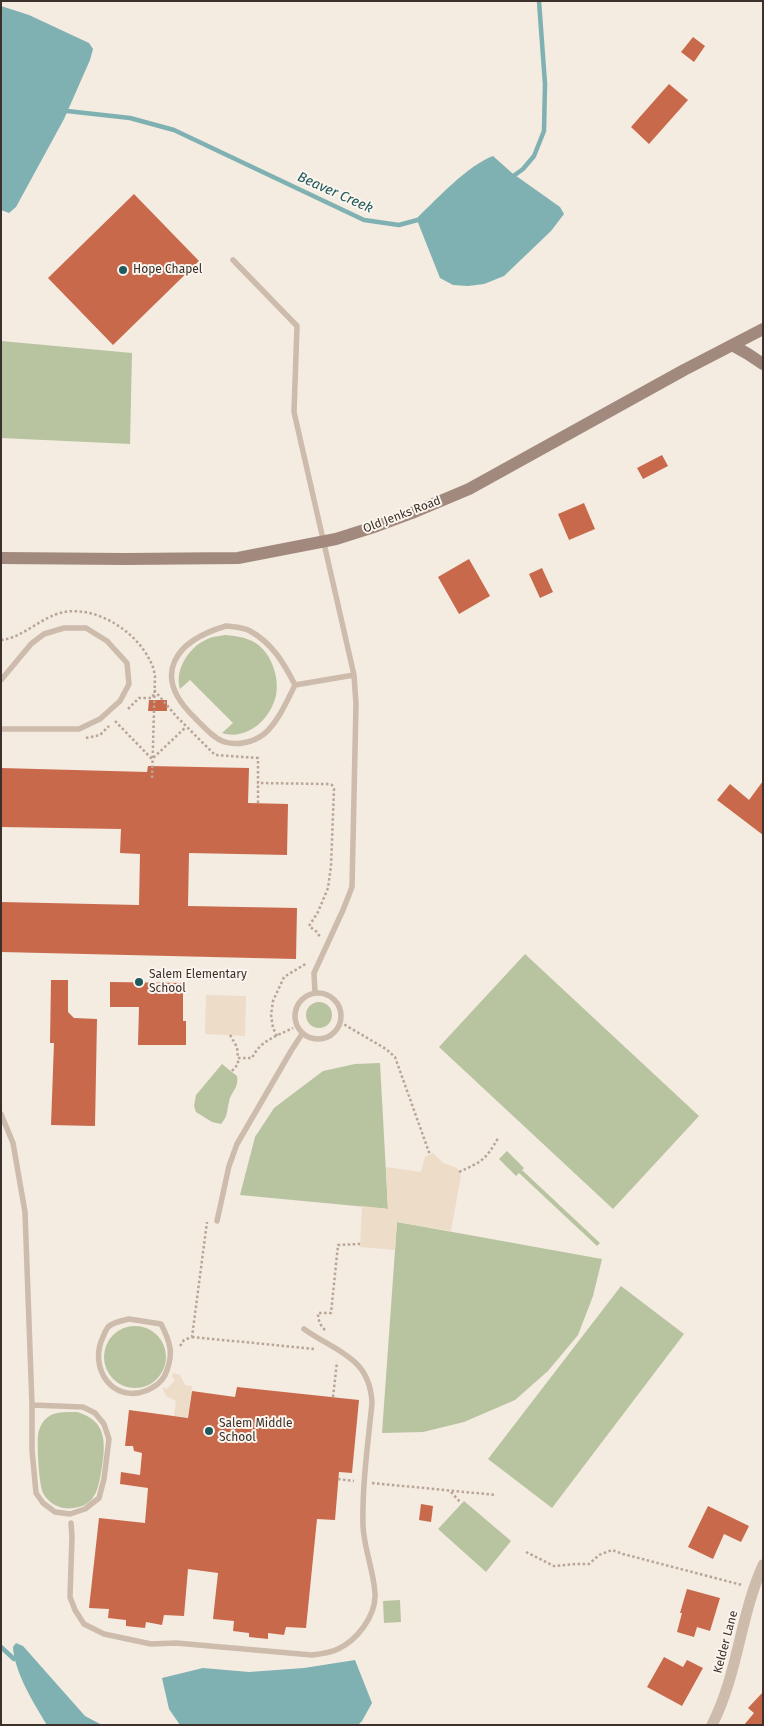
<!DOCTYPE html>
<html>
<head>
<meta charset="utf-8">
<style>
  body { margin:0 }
  #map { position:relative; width:764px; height:1726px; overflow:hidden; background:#f4ebe1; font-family:"Fira Sans",sans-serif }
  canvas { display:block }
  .frame { position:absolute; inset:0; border:2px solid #3b302b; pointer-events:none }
</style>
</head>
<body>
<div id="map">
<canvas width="764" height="1726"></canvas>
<div class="frame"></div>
</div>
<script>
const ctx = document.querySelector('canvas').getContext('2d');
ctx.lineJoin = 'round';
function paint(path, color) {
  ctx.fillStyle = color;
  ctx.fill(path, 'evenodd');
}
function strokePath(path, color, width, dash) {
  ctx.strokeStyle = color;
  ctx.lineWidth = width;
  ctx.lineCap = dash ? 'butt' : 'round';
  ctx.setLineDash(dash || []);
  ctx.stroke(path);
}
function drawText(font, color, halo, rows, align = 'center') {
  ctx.font = font + ' "Fira Sans",sans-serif';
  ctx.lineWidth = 4;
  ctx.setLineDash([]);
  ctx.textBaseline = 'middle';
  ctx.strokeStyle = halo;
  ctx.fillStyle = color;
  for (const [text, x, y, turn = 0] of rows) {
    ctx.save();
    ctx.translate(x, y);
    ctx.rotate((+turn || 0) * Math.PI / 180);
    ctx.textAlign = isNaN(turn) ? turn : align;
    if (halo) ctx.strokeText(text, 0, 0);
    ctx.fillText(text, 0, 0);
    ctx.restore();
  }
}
const green = new Path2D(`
  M1 341 132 353 130 444 1 438Z
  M226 635C235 636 244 637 252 641 270 649 280 677 276 695 271 719 247 741 222 733L233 723 190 680 180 689C174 669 190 645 210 638 215 636 221 636 226 635Z
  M525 954 699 1116 613 1209 439 1047Z
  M306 1015a13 13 0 1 1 26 0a13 13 0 1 1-26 0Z
  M380 1063 388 1209 240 1195 255 1137 274 1108 323 1071 355 1064Z
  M222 1064 237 1076C239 1089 231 1091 229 1102 226 1113 229 1114 221 1124L212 1122 196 1112 194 1106 196 1095Z
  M507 1151 524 1168 522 1170 600 1243 597 1246 519 1173 516 1176 499 1159Z
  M397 1222 602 1259 593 1296 578 1335 548 1371 515 1400 464 1422 423 1432 382 1433Z
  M621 1286 684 1334 552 1508 488 1459Z
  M104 1357a31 31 0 1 1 62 0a31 31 0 1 1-62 0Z
  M77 1412C106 1420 106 1442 102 1467 99 1483 98 1502 79 1507 74 1508 69 1509 64 1508 56 1507 47 1501 43 1493 39 1484 37 1448 38 1437 38 1430 42 1421 48 1417 56 1411 68 1412 77 1412Z
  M464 1501 511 1541 486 1572 438 1529Z
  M400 1600 401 1622 384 1623 383 1601Z`);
const plaza = new Path2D(`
  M206 995 246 996 245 1036 205 1034Z
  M433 1153 443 1163 457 1168 461 1176 451 1231 397 1222 395 1250 360 1247 362 1206 388 1209 386 1167 421 1172 425 1157Z
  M173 1373 180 1375 185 1385 192 1386 188 1417 174 1416 176 1401 166 1396 162 1387 167 1389 175 1380 172 1377Z`);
const water = new Path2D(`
  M1 6 29 15 89 43 93 49 90 60 64 119 16 207 9 213 1 210Z
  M493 156 512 173 560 207 564 214 551 231 504 276 484 284 468 286 453 285 440 278 417 220 418 217C438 198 467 166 493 156Z
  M16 1643 23 1646 85 1716 102 1725H47C34 1704 14 1671 13 1647Z
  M355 1660 372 1703 362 1721 358 1725H180L169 1709 162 1678 203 1668 249 1672 304 1668Z`);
const stream = new Path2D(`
  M63 109 67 111 130 118 174 130 364 220 399 225 421 219
  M512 177 523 169 534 156 544 131 545 84 539 1
  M1 1647 14 1659 19 1655`);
const building = new Path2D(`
  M693 37 705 46 694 62 681 52Z
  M669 84 688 100 649 144 631 127Z
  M134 194 199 261 113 345 48 278Z
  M662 455 668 466 643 479 637 468Z
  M584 503 595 529 569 540 558 514Z
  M469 559 490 596 459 614 438 577Z
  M542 568 553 592 540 598 529 574Z
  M149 700H167V711H148Z
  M148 766 249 768 248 803 288 804 287 855 189 853 188 906 297 908 296 959 1 952V902L139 905 140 854 120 853 121 829 1 827V768L147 772Z
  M763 781V835L717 800 730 784 749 800Z
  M51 980H68V1012L74 1018 97 1019 95 1126 51 1125 54 1043H50Z
  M110 982 183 983V1021H186V1045H138L139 1007H110Z
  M237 1387 359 1400 352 1473 339 1472 335 1520 317 1519 306 1628 286 1627 284 1635 268 1633V1639L249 1637V1633L233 1631 234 1621 213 1619 218 1573 188 1569 184 1616 164 1615 162 1625 146 1622 145 1628 126 1626V1620L108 1618 109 1609 89 1608 99 1518 145 1523 148 1488 120 1484 121 1472 140 1475 142 1453 134 1451 133 1446H125L129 1410 188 1418 192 1391 235 1397Z
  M421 1504 433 1506 431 1522 419 1520Z
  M708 1506 749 1526 741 1542 724 1534 713 1559 688 1547Z
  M687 1589 720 1598 710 1631 697 1627 694 1637 677 1632 682 1613H680Z
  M664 1657 683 1667 687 1660 703 1668 682 1706 647 1687Z
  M763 1692V1725H744L754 1713 748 1708Z`);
const path = new Path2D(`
  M1 640C21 638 37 621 57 614 91 602 136 630 150 661 153 665 154 671 155 676L152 780
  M128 709 139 698H152L155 691 176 716 215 755 258 758V783L327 784 332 785 334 789 331 866 328 888 318 912 309 926 317 932 320 937
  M115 721 152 759 186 727
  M86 738 100 735 109 726
  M258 803V783
  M340 1022 386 1049 395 1057 430 1155
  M230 1035 237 1047 238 1058H252C260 1041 276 1036 293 1028
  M277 1036 273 1028 271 1015 273 1001 284 977 307 963
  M232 1071 238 1064V1058
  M459 1172C481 1162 486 1160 498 1138
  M325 1330C320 1325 318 1320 318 1313H331L338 1245 360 1244
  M192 1337 315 1349
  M180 1346 184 1340 192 1337 207 1222
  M333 1397 337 1362
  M338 1479 354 1481
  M372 1483 496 1495
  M451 1492 461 1503
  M526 1552 554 1566 576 1564H589L599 1555 612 1550 623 1554 742 1585`);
const lane = new Path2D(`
  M233 260 297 326 294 412 354 675 356 704 352 887 343 910 314 973 315 993
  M226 626C233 627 243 627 250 631 272 643 284 663 295 685 288 699 277 724 264 734 254 742 237 746 225 742 214 739 203 726 195 718 150 675 175 641 226 626Z
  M1 680 31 644 44 634 64 628H86L107 641 127 663 129 684 120 701 100 719 79 729H1
  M295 685 354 675
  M295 1016a23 23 0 1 1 46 0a23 23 0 1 1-46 0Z
  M1 1114 13 1143 25 1212 32 1405V1450L36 1493 43 1503 55 1512 70 1514 85 1509 99 1498 104 1479 109 1439 104 1424 95 1413 83 1407 32 1405
  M217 1221 229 1166 237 1144 291 1051 302 1034
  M129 1319 161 1324C171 1343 174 1355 165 1375 161 1383 155 1386 148 1390 113 1405 88 1368 103 1337 104 1334 106 1330 108 1327 113 1322 122 1321 129 1319Z
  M71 1523 72 1537 70 1597 75 1610 84 1624 104 1634 151 1644 176 1643 312 1655C321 1654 330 1653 338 1649 357 1640 376 1616 375 1594 374 1571 364 1549 363 1526 362 1485 368 1443 372 1403 370 1357 336 1352 304 1329`);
const street = new Path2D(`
  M712 1725C738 1674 740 1616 763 1565`);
const secondary = new Path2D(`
  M732 345 748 354 763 364
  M1 558 125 559 238 558 336 539 377 526 412 513 469 489 684 370 763 329`);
const markers = [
  [123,270,5,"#1f5a5e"],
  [139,982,5,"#1f5a5e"],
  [209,1431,5,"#1f5a5e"]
];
const poiNames = [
  ["Hope Chapel",133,270],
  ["Salem Elementary",149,975],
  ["School",149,989],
  ["Salem Middle",219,1424],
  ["School",219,1438]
];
const streetNames = [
  ["Old Jenks Road",402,515,-21],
  ["Kelder Lane",726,1642,-75]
];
const waterNames = [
  ["Beaver Creek",335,193,24]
];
paint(green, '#b8c4a0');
paint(plaza, '#ecdcc8');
paint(water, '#7fb0b2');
strokePath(stream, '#7fb0b2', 4.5);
paint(building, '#c8694b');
strokePath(path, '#b9a596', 2.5, [2.5, 2.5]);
strokePath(lane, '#cdbbac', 5.5);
strokePath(street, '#cdbbac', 11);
strokePath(secondary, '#a18a7d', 12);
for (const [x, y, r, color] of markers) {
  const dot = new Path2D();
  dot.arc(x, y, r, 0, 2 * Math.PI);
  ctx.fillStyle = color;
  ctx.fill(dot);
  strokePath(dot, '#fbf5ee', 2);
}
drawText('12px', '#3b302b', '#fbf5ee', poiNames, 'left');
drawText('12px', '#3b302b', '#fbf5ee', streetNames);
drawText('italic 14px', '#1f5a5e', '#fbf5ee', waterNames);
</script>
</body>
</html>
